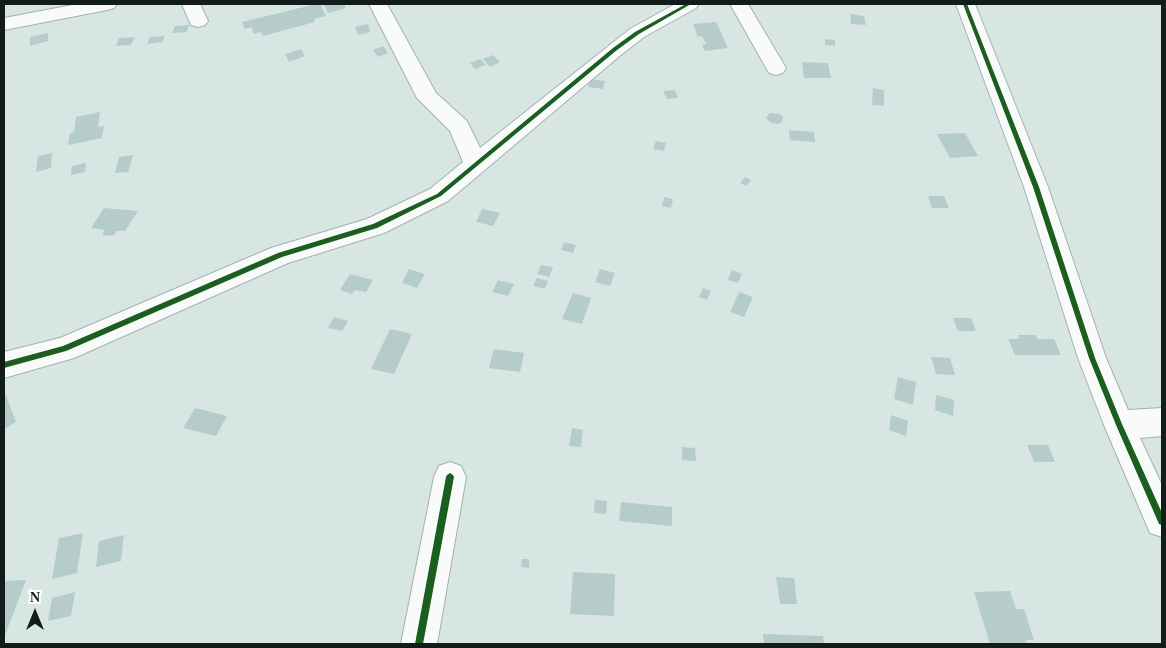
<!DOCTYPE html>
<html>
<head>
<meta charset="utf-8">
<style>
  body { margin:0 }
  #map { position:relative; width:1166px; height:648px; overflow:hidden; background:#d7e6e2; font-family:"Times New Roman",serif }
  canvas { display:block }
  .frame { position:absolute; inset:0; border:5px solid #121c19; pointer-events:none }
  .north { position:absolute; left:10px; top:588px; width:50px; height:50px; -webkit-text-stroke:4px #fff; paint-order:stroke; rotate:0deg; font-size:14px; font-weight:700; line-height:20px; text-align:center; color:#121c19 }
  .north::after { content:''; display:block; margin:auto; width:18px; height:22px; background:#121c19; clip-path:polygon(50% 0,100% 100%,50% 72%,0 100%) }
</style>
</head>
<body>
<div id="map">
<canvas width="1166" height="648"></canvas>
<div class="frame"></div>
<div class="north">N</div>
</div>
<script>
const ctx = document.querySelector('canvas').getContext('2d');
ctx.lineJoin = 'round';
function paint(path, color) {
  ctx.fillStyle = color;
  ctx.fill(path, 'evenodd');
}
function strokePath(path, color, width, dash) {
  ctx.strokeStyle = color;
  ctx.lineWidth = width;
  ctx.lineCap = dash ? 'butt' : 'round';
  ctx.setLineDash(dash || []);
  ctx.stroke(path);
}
const building = new Path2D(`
  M316 4H320L326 16 314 19 315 22 263 36 261 32 254 34 251 27 245 29 242 22Z
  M324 4H344L346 8 328 13Z
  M850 14 864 16 866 25 851 24Z
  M716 22 728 48 705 51 702 45 706 44 702 36 698 37 693 24Z
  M368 24 370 32 358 35 355 27Z
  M189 25 187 32 172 33 175 26Z
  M48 33V41L30 46V37Z
  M165 36 162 42 147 44 150 37Z
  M135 37 131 45 116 46 119 38Z
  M825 39 835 40V46L825 45Z
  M383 46 388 53 378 57 373 50Z
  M301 49 305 56 289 62 285 54Z
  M493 55 500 62 490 67 483 59Z
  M480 59 486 65 475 69 470 63Z
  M802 62 828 63 831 78H804Z
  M591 79 605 81 603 89 588 87Z
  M873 88 884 90V106L872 105Z
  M675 90 678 98 667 99 663 91Z
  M100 112 98 127 104 126 102 138 68 145 70 133 74 132 76 117Z
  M770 113 780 114 783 118 782 121 779 124 771 123 766 118Z
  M789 130 814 132 815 142 790 140Z
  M965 133 978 156 950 158 937 134Z
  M656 141 666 143 664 151 653 149Z
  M52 153 51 168 36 172 38 156Z
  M133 155 128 172 115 173 119 157Z
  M86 163 85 172 71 175 72 166Z
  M745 177 751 180 746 186 740 183Z
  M928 196H944L949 208H932Z
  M664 197 673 199 671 208 662 206Z
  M104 208 138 211 125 231H117L113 236 102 235 105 230 91 228Z
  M482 209 500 213 493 226 476 222Z
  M564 242 576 245 573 253 561 250Z
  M541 265 553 267 549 277 537 274Z
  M409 269 425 274 417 288 402 283Z
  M600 269 615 273 610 286 595 282Z
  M732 270 742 274 738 283 728 280Z
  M350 274 373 280 366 292 355 290 352 294 340 290Z
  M537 278 548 281 545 289 533 286Z
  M498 280 514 284 508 296 492 292Z
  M703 288 711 291 707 300 699 297Z
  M739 292 753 297 744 317 730 312Z
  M573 293 591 298 582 324 562 319Z
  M334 317 348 321 342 331 328 328Z
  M953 318H971L976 331H958Z
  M390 329 412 334 394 374 371 369Z
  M1018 335H1036L1037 339H1054L1061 355H1015L1008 339H1019Z
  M494 349 524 353 520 372 489 368Z
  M931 357 950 358 955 375 936 374Z
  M898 377 916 382 913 405 894 399Z
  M4 390 16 422 4 429Z
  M936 395 954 400 953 416 935 410Z
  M195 408 227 416 216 436 183 428Z
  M891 415 908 421 906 436 889 430Z
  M572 428 583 430 581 447 569 446Z
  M1027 445H1048L1055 462H1034Z
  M682 447 695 448 696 461 682 460Z
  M595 500 607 501 606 514 594 513Z
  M621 502 672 507V526L619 521Z
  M83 533 77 573 52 579 59 538Z
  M124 535 121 561 96 567 99 541Z
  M522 559H529V568L521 567Z
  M573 572 615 574 614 616 570 614Z
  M776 577 794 578 797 604H780Z
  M26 580 4 638V581Z
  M1010 591 1016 609H1024L1034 640H1026L1027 644H990L974 592Z
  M75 592 71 616 48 621 52 598Z
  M763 634 823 636 824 644H764Z`);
const street = new Path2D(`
  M78 4H117L114 8 107 10 4 30V18Z
  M182 4H200L208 21 205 25 198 27 191 25Z
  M369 4H387L436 93 467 121 480 148 630 29 675 4H699L696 8 644 37 622 54 448 201 384 233 288 263 74 358 4 378V352L60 338 271 248 367 219 430 189 463 162 450 131 417 98Z
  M730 4H748L786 68 783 73 776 75 769 73Z
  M956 4H975L1048 187 1106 358 1128 410 1162 408V436L1140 438 1162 485V537L1150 533 1104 425 1078 358 1024 187Z
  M450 462 461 466 466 477 437 644H401L434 477 439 466Z`);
const cycleway = new Path2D(`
  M686 4H691L639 34 617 50 441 196 377 228 282 257 66 351 4 368V362L63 346 278 253 373 224 437 194 613 48 635 32Z
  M963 4H967L1039 187 1095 358 1122 424 1162 513V525L1159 524 1116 425 1089 358 1033 187Z
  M450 473 453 475 454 477 423 644H415L446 477 447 475Z`);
paint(building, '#b5ccca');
strokePath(street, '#a5b1ae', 2);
paint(street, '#f9fbfb');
paint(cycleway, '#1b5e20');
</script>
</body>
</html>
